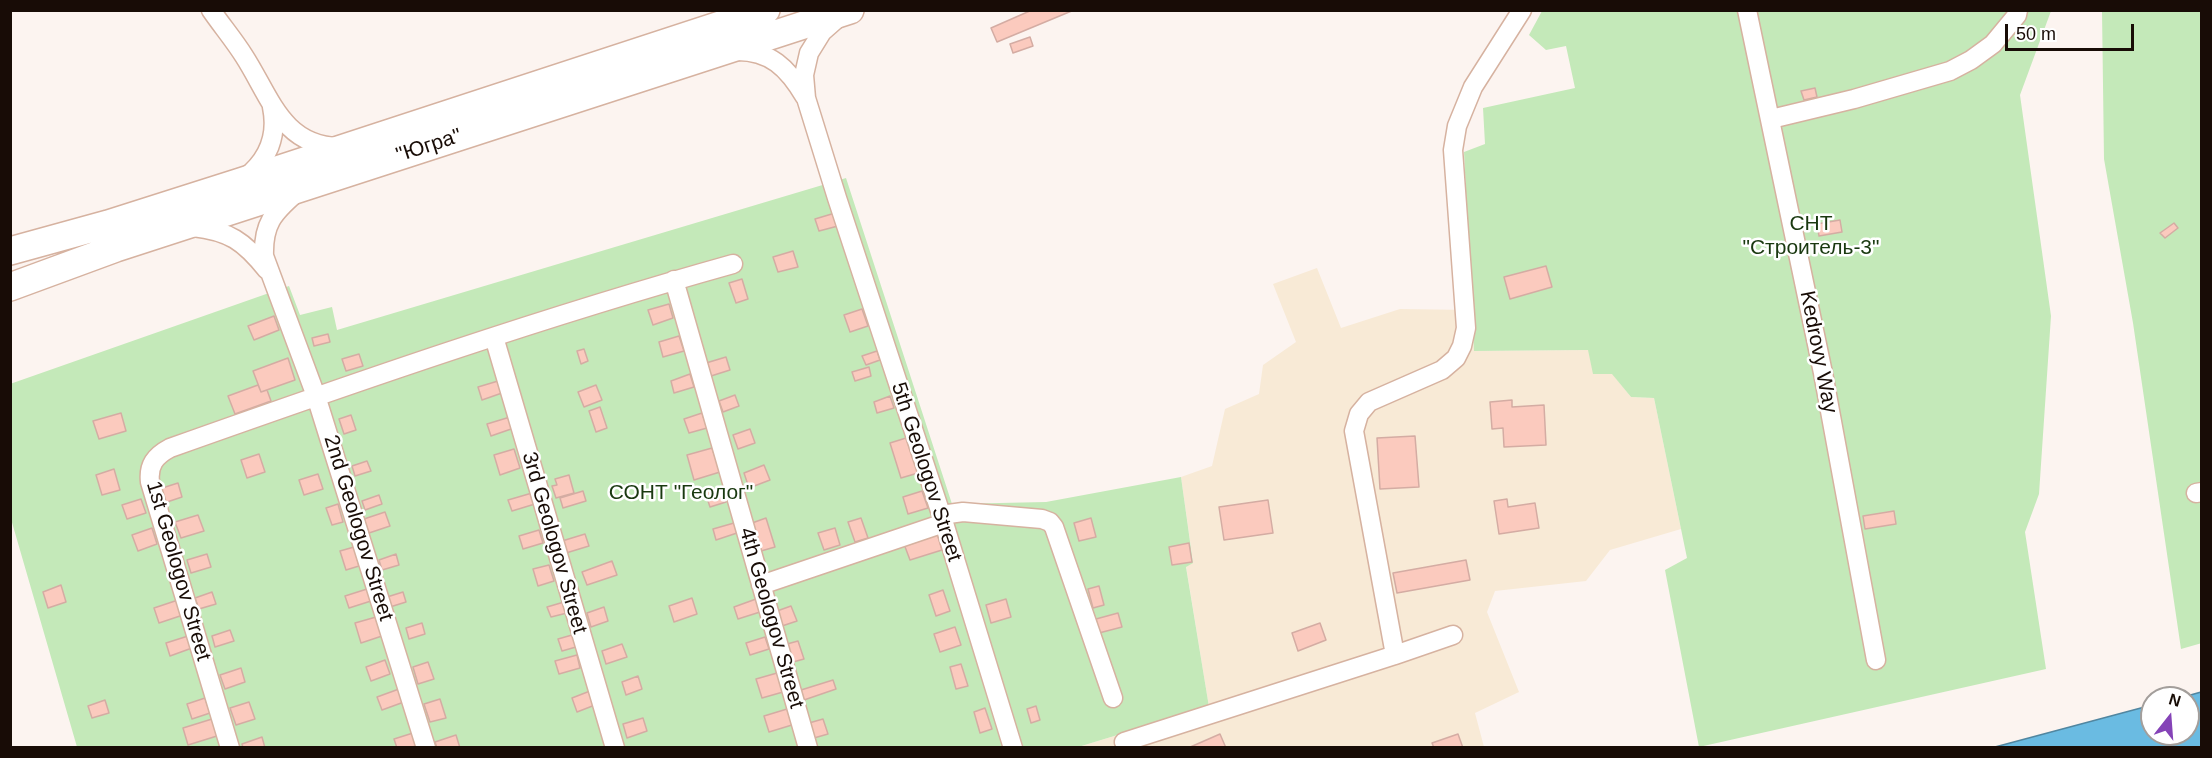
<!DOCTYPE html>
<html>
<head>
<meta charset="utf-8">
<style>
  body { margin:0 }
  #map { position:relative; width:2212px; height:758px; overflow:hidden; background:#fcf4f0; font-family:Helvetica,sans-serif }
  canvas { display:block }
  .frame { position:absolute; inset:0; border:12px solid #180c06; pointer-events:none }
  .north { position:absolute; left:2140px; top:686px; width:60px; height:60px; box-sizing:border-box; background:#fff; border:2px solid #a39e9b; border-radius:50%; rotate:17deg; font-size:16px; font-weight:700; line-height:24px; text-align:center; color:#180c06 }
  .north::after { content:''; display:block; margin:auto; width:21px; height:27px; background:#8543b7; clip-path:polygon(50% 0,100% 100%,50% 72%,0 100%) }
  .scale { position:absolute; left:2005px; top:24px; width:129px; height:27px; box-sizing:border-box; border:3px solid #180c06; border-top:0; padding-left:8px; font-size:18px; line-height:21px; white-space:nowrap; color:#180c06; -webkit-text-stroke:4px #fff; paint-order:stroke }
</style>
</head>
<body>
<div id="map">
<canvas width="2212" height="758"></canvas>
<div class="frame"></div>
<div class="north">N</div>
<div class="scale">50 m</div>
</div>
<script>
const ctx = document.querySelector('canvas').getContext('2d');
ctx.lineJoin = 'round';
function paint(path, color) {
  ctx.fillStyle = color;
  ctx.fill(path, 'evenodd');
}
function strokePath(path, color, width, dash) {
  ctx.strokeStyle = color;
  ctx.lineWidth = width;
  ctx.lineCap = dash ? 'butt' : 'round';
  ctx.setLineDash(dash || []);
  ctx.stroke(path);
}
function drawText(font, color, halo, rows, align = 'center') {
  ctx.font = font + ' Helvetica,sans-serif';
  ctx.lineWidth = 5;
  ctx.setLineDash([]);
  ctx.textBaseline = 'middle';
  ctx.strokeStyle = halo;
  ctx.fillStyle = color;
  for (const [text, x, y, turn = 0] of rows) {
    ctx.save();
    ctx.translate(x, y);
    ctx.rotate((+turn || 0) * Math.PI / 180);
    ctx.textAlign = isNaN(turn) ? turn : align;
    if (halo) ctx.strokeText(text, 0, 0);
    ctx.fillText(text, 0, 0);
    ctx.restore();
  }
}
const industrial = new Path2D(`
  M1317 268 1341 328 1400 309 1472 310 1474 351 1588 350 1612 373 1631 397 1654 398 1681 529 1610 550 1586 581 1495 591 1487 612 1519 692 1475 713 1484 747 1075 748 1209 707 1186 566 1193 562 1181 477 1212 466 1225 409 1259 394 1263 365 1296 342 1273 284Z`);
const green = new Path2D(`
  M1542 11H2051L2020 95 2051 316 2039 494 2025 532 2046 669 1699 747 1665 570 1687 558 1654 398 1631 397 1612 374H1593L1588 350 1474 351 1464 152 1485 144 1483 108 1575 88 1566 46 1546 50 1529 35Z
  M2102 11H2201L2202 643 2181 649 2133 323 2104 159Z
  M846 178 952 504 1046 502 1181 477 1193 563 1186 567 1209 707 1075 748 77 747 11 519 10 384 289 286 300 315 332 307 337 330Z`);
const water = new Path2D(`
  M2201 692V747H1995L2152 705V734H2188V698H2180Z`);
const building = new Path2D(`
  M1032 10H1074L997 42 991 28Z
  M1030 37 1033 46 1013 53 1010 44Z
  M1815 88 1817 97 1804 100 1801 91Z
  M835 213 838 226 819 231 815 219Z
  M1840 220 1842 232 1819 236 1817 224Z
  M2174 223 2178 228 2165 238 2160 233Z
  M793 251 798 267 778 272 773 257Z
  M1546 266 1552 287 1510 299 1504 277Z
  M742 279 748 299 736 303 729 283Z
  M669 304 673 318 653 325 648 310Z
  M862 309 868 326 850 332 844 315Z
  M274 316 279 330 254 340 248 326Z
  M328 334 330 342 314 346 312 338Z
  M679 336 684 351 663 357 659 342Z
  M584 349 588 361 581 364 577 351Z
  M877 351 880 360 866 365 862 356Z
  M359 354 363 366 346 371 342 359Z
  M726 357 730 370 711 376 706 363Z
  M288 358 295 380 261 392 253 371Z
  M869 367 871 376 855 381 852 372Z
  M690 374 694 387 674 393 671 381Z
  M498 381 502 393 482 400 478 387Z
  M258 385 261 392 267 390 271 401 235 414 228 396Z
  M596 385 602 400 584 407 578 392Z
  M735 395 739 406 723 412 719 401Z
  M890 396 894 408 877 413 874 402Z
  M1512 400V407L1544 405 1546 445 1504 447 1503 428 1492 429 1490 402Z
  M600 407 607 428 596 432 589 411Z
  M121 413 126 431 99 439 93 421Z
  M702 413 707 428 689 433 684 419Z
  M351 415 356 430 344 434 339 419Z
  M510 417 514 428 491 436 487 424Z
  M750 429 755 443 738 449 733 435Z
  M1415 436 1419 487 1380 489 1377 438Z
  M906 438 918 473 901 478 890 443Z
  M712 448 720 472 694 480 687 455Z
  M514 449 520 468 500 475 494 455Z
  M259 454 265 472 247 478 241 460Z
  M367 461 371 471 355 476 352 466Z
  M764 465 770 480 749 488 744 473Z
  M114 469 120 490 102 495 96 475Z
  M318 474 323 489 304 495 299 480Z
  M569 475 574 493 556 498 552 486 557 485 555 479Z
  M178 483 182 497 164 503 159 489Z
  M721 487 726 502 710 507 705 492Z
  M583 491 586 501 563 508 560 498Z
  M922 491 928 508 908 514 903 497Z
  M532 493 535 504 512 511 508 500Z
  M379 495 382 504 365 510 362 501Z
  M141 499 146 513 127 519 122 505Z
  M1507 499 1508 507 1535 503 1539 528 1499 534 1494 501Z
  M1268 500 1273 533 1224 540 1219 507Z
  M338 504 343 522 332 525 326 508Z
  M1894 511 1896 524 1865 529 1863 516Z
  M385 512 390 526 369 533 364 519Z
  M198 515 204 531 181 538 175 522Z
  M766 518 775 547 761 551 752 523Z
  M861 518 868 538 855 542 848 522Z
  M1091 518 1096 537 1079 541 1074 523Z
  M734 523 737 533 716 540 713 529Z
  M152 528 157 544 138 551 132 535Z
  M835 528 840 545 824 550 818 533Z
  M539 530 543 543 523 549 519 536Z
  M937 533 942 550 910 560 904 544Z
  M585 534 589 546 566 553 562 541Z
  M1189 543 1192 562 1172 565 1169 547Z
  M354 547 359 566 346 570 340 551Z
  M207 554 211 567 191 573 187 560Z
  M396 554 399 565 382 570 379 560Z
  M1466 560 1470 580 1397 593 1393 573Z
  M612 561 617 575 587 585 582 572Z
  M549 565 554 581 538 586 533 569Z
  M61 585 66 602 48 608 43 592Z
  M1099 586 1104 605 1093 608 1088 589Z
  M367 589 371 601 349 608 345 596Z
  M943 590 950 611 936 616 929 595Z
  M212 592 216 604 199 609 195 598Z
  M403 592 406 602 390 607 387 597Z
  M692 598 697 614 674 622 669 606Z
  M756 599 760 612 738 619 734 607Z
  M1006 599 1011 617 991 623 986 605Z
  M178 600 183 615 159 623 154 608Z
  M564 602 567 613 551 617 547 607Z
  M791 606 797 621 782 626 777 611Z
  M604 607 608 621 591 627 587 613Z
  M1118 613 1122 627 1099 633 1096 619Z
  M376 617 382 636 361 643 355 623Z
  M422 623 425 634 409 639 406 628Z
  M1320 623 1326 640 1298 651 1292 633Z
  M955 627 961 645 940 652 934 634Z
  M230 630 234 641 215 647 212 636Z
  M572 635 576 647 562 651 558 639Z
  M188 636 192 648 170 656 166 643Z
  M765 637 769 649 750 655 746 643Z
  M798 641 804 659 793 662 787 644Z
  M622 644 627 657 606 664 602 651Z
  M577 655 580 668 559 674 555 661Z
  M385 660 390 674 371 681 366 667Z
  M428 662 434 679 418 684 413 667Z
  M961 664 968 686 956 689 950 667Z
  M241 668 245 682 225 689 220 675Z
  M777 673 783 692 762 698 756 679Z
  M638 676 642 689 626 695 622 682Z
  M833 680 836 689 804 700 801 690Z
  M399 689 404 702 382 710 377 697Z
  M590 691 595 705 577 712 572 698Z
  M205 698 210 713 192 719 187 704Z
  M440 699 446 718 430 722 424 704Z
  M105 700 109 713 92 718 88 706Z
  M249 702 255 719 236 725 230 708Z
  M1036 706 1040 720 1031 723 1027 709Z
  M985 708 992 729 980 733 974 712Z
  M787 709 792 725 769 732 764 716Z
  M643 718 647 731 627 738 623 724Z
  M212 719 217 736 188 745 183 728Z
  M823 719 828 734 814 738 809 723Z
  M413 733 418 745 410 748H397L394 739Z
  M1220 734 1226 748H1188Z
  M1458 734 1463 748H1434L1432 743Z
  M456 735 460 748H437L435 742Z
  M262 737 265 748H243L242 744Z`);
const minor = new Path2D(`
  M211 10C222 26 234 40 244 56 270 96 282 146 339 147
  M1747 10 1823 373 1876 660
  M839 17 822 32 809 53 804 75 806 98 837 198 944 523 1013 748
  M735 51C770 50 788 68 805 97
  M1771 119 1854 99 1950 71 1971 60 1993 44 2017 15 2018 10
  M245 178C268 160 278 136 272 107
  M296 193C273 213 263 224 264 256L316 396 426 748
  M193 227C229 231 244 241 267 270
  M674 280 808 748
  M494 337 615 748
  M2196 493 2202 492
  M941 515 963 512 1042 519 1050 522 1054 527 1113 698
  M761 585 944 523
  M1395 655 1453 635
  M1124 742 1395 655 1354 431 1359 414 1369 402 1442 370 1456 358 1462 346 1466 328 1453 150 1457 126 1473 87 1522 10
  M230 748 150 482C148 465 155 456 170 448 356 382 543 317 733 264`);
const highway = new Path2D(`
  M10 251 108 224 240 182 766 10
  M10 287 116 248 850 10`);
const streetNames = [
  ["\"Югра\"",429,146,-18],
  ["Kedrovy Way",1818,352,79],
  ["5th Geologov Street",926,472,72],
  ["2nd Geologov Street",358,528,73],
  ["3rd Geologov Street",554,543,74],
  ["1st Geologov Street",178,571,74],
  ["4th Geologov Street",771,618,74]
];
const parkNames = [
  ["СНТ",1811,224],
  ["\"Строитель-3\"",1811,248],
  ["СОНТ \"Геолог\"",681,493]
];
paint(industrial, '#f8ead6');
paint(green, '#c4e9b9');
paint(water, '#6abbe2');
strokePath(water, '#5186a0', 1.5);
paint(building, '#fbcabe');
strokePath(building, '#d4aca3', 1.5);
strokePath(minor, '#d6b2a0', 21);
strokePath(highway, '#d6b2a0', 30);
strokePath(minor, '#fff', 18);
strokePath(highway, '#fff', 27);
drawText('21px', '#180c06', '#fff', streetNames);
drawText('21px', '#1a3910', '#fff', parkNames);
</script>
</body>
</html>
